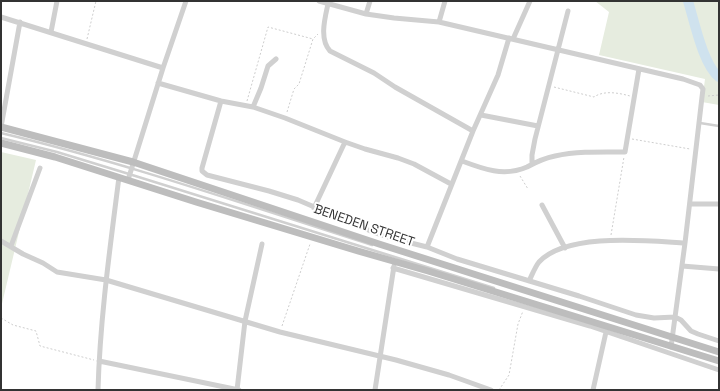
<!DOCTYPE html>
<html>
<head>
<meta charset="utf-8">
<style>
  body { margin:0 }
  #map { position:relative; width:720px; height:391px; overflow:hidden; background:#fff; font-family:"Space Grotesk",sans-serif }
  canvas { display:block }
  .frame { position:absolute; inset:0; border:2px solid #333; pointer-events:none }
</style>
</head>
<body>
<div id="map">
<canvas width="720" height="391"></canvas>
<div class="frame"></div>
</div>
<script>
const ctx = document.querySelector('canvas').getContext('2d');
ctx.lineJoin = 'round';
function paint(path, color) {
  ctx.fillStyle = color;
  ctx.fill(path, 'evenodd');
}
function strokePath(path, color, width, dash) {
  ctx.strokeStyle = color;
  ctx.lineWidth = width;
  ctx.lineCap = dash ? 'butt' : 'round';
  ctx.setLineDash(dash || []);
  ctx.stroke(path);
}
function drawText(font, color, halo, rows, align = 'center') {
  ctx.font = font + ' "Space Grotesk",sans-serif';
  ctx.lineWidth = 4;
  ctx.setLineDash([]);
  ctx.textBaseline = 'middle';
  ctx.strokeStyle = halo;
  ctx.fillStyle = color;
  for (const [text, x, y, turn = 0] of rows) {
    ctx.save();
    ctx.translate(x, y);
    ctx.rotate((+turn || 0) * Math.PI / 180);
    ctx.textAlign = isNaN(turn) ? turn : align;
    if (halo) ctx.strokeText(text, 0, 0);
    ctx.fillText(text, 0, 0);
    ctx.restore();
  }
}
const green = new Path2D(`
  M595 1H719V105L702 102 705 79 599 55 609 12Z
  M1 152 36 160 1 308Z`);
const river = new Path2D(`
  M688 1C694 20 703 65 719 77`);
const path = new Path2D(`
  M87 39 96 1
  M554 87 594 97C604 90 619 93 630 96
  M708 96 719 95
  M247 101 268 27 313 39
  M287 112 294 89 299 84 313 39 318 34
  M632 139 690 149
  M520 176 528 189
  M611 235 624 157
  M1 318 13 325 36 331 40 346 94 360
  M282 326 310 244
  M499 390 509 375 518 324 523 311`);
const lane = new Path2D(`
  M700 123 719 126
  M1 133C127 163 249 206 372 245
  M1 138 57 152 129 174 494 288`);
const street = new Path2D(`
  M319 1 366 14 394 18 439 22 683 79 700 85 703 89 702 97 685 243 671 347
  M328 4C325 18 319 39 330 51L374 73 395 87 473 131
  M366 14 370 1
  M1 17 163 68
  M439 22 445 1
  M51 32 57 1
  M513 39 530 1
  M158 83 221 101 253 107 285 118 345 142 365 149 398 158 414 164 451 184
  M221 101 202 168V171L207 175 269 191 298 200 373 232 395 239 427 247 457 259 579 296 636 315 654 318 675 317 681 320 691 331 698 334 719 341
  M253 107 261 88 268 66 276 59
  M481 115 538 126
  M1 127 20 22
  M462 161C483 169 504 177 527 167 536 162 545 158 555 156 578 151 602 152 625 152L639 69
  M532 164V155L535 139 568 11
  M128 180 163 68 186 1
  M690 204H719
  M542 205 565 248
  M314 208 345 142
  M1 241 23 254 43 263 57 272 106 280 280 332 396 360 449 375 491 390
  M11 246 40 168
  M427 247 473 131 498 75 509 38
  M682 266 719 269
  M393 268 590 326 719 370
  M529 281C532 275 535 267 539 262 567 232 648 241 685 243
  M99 361 239 390
  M98 390C100 319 110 248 119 177
  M237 390 245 321 262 244
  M375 390 394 266
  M593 390 606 332`);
const secondary = new Path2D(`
  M1 127 133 162 379 244 719 352
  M1 143 55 157 196 202 358 251 428 271 719 361`);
const streetNames = [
  ["BENEDEN STREET",364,226,19]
];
paint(green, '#e6ecdf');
strokePath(river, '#cfe2ee', 10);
strokePath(path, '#cdcdcd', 1, [2, 2]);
strokePath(lane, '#d0d0d0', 2.5);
strokePath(street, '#d0d0d0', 5);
strokePath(secondary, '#bdbdbd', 7);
drawText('13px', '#333', '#fff', streetNames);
</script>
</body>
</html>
